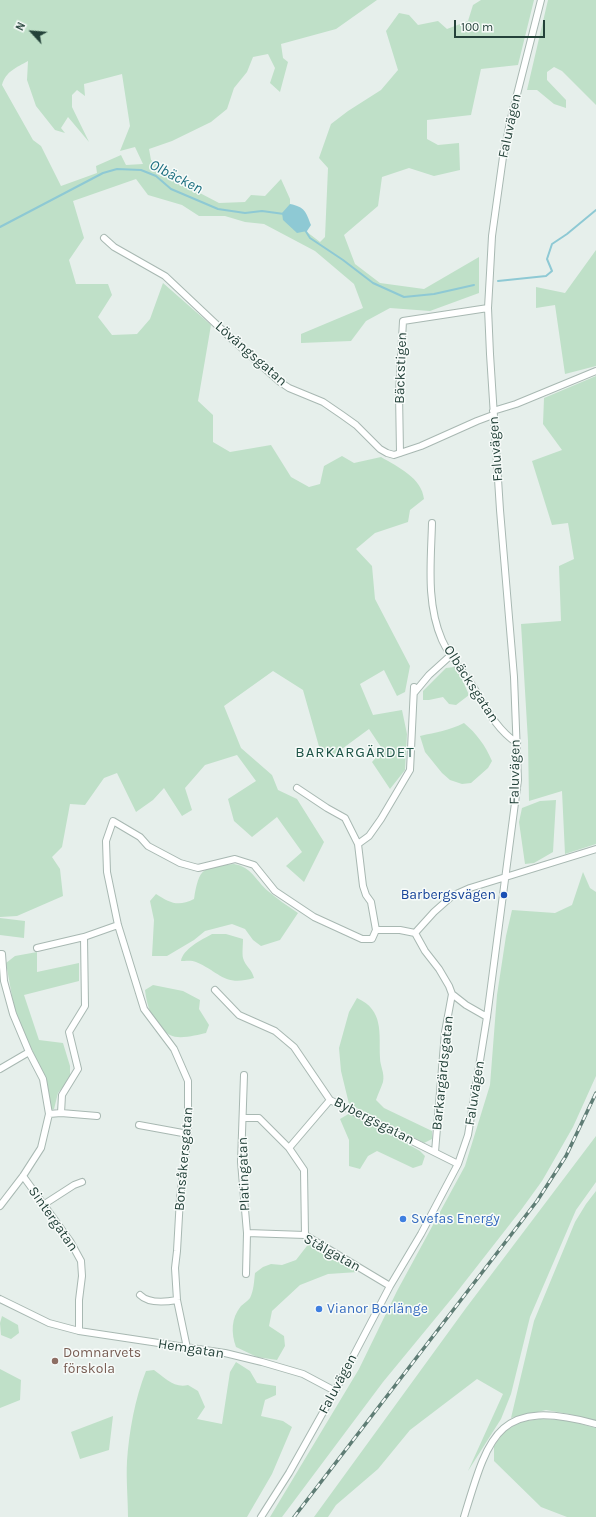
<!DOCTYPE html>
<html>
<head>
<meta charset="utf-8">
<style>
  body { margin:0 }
  #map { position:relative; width:596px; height:1517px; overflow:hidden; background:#e6efeb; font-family:Karla,sans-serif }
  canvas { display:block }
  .north { position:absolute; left:12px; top:12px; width:40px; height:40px; -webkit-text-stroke:3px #f7fbf9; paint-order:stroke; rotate:296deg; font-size:11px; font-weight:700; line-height:16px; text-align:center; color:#24423a }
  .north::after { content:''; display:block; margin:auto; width:14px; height:18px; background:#24423a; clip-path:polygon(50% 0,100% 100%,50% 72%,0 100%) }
  .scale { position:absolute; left:454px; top:20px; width:91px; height:18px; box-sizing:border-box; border:2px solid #24423a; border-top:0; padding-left:5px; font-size:12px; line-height:14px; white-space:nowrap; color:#24423a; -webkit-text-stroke:3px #f7fbf9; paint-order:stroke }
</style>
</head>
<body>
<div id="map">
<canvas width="596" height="1517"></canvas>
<div class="north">N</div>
<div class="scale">100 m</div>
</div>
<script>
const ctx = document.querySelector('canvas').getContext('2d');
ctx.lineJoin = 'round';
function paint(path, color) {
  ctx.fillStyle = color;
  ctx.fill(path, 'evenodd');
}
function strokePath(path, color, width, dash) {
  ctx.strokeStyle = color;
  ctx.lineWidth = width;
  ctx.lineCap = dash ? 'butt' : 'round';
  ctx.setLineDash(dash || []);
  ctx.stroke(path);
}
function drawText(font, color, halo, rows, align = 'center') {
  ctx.font = font + ' Karla,sans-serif';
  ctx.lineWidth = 3;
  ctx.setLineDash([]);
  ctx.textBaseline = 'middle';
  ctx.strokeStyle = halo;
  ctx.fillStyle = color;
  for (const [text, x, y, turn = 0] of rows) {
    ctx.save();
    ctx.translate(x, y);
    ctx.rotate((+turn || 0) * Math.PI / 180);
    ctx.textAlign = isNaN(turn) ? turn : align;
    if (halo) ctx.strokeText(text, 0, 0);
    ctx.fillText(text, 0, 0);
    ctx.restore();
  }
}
const green = new Path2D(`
  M0 0H377L336 29 281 44 283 58 288 62 280 92 270 83 275 68 268 54 253 57 247 72 234 88 227 109 211 122 172 141 149 149 151 160 175 180 219 203 245 202 251 195 265 196 281 179 290 199V219L320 242 325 237 328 168 319 158 331 124 348 111 381 90 398 70 386 31 399 13 409 15 418 25 438 21 447 29 468 21 473 5 481 0H534L518 65 481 69 471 115 427 120V139L438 145 459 143 460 170 434 176 409 168 382 177 378 206 344 235 355 264 380 283 424 289 479 257V293L430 311 390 308 366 321 351 341 301 343V334L363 308 354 284 315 251 264 224 245 222 225 216H199L182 205 148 195 136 179 73 201 84 238 69 260 76 284H108L112 295 98 317 112 335 137 334 150 319 163 283 211 325 198 401 213 415V442L230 452 271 445 291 477 309 487 320 484 324 466 342 456 354 463 381 457C398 467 422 478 424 499L410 510 408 522 375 533 356 549 372 566 375 599 410 666 405 692 397 696 384 670 360 684 373 715 402 710 407 734 405 770 390 789 372 762 383 750 369 729 335 754 320 750 303 690 273 671 224 706 241 748 272 775 278 790 297 799 324 842 304 882 286 866 302 852 277 817 252 837 234 821 228 799 256 781 237 755 205 765 185 788 192 810 182 816 164 788 153 800 136 812 117 773 104 778 85 805 70 804 62 847 52 857 60 869 63 896 17 916 0 917ZM28 61 27 80 36 106 55 130 65 133 61 128 68 117 89 142 72 107V95L77 90 85 96 84 84 122 74 130 126 120 151 135 147 143 164 126 165 121 155 96 166 97 173 61 186 41 146 33 140 2 85C6 71 16 68 28 61Z
  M548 0H596V105L562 71 554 67 547 72V80L566 100V108L554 104 537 90H527Z
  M596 250V366L565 374 555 305 536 308V287L565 293Z
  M596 376V844L565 854 562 791 529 801 528 741 521 624 561 621 559 566 574 559 568 523 552 525 532 461 562 450 543 424 544 398Z
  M454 667 461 677 469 695 456 705 449 704 443 697 429 700H423V691L446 668Z
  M464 723C477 734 485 745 492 761L488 768 471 783 462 784 450 780 442 773 425 752 420 736C437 732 448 731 464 723Z
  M556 800 553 852 534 863 525 864 519 822 522 808 540 801Z
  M234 864C252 867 255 880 268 891 277 899 288 906 298 913L280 940 261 946 253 940 245 929 232 924 205 931 194 940 167 956H152L154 920 150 901 156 894C170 903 178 907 194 899 199 868 203 866 234 864Z
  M583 872 590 888 596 892V1076L573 1127 542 1181 521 1210 453 1297 383 1382 282 1517H270L359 1369 397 1291 465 1166 490 1085 497 995 506 936 512 910 555 913 572 905Z
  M0 918 25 921 24 938 0 935Z
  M212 934H226L243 939C243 945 242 953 243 958 245 966 252 969 254 978 224 987 220 972 196 962 192 960 185 961 181 961 183 949 201 940 212 934Z
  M37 952V972L79 963V981L24 995 39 1040 63 1043 70 1066V1078L58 1093 54 1109 50 1110 30 1050 15 1013 6 963 15 956Z
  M153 985 183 991 200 1000 199 1009 209 1025 206 1033C197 1035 179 1040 170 1035 153 1027 147 1007 145 990Z
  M357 998C384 1010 379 1033 380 1058 380 1066 385 1073 383 1082 381 1088 378 1094 376 1100L384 1108 432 1131V1139L424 1143 349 1104 341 1071 339 1048 349 1012Z
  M350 1113 372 1124 420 1151 425 1156 422 1165 413 1168 377 1151 368 1156 360 1169 349 1166V1140L340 1119Z
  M596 1136V1182L576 1210 530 1317 511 1394 501 1419 468 1471 503 1394 477 1379 410 1430 378 1469 336 1505 328 1517H314L466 1308Z
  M596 1191V1422L569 1414 546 1410 511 1418 534 1321 575 1222 586 1204Z
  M310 1242C327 1249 345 1259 358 1272L328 1274 300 1285 272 1311 269 1326 284 1336 285 1346 277 1360 257 1357 236 1347C231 1333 231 1318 241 1306 244 1303 248 1301 250 1298 254 1290 254 1281 255 1273L263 1267 271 1264 282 1265 296 1260Z
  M2 1316 18 1325 19 1333 11 1339 1 1335 0 1323Z
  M236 1362 250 1371 257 1383 276 1386V1395L265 1400 261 1416 283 1421 292 1427 272 1474 247 1517H128C128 1499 126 1480 127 1461 129 1432 135 1398 146 1371L154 1370C164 1377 175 1389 188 1385L198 1391 205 1407 197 1419 222 1424 230 1372Z
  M0 1369 21 1380 20 1400 0 1408Z
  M113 1416 109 1450 80 1459 71 1432Z
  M540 1419 566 1420 596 1428V1517H567L541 1507 494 1461V1446L504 1432 520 1422Z`);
const water = new Path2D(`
  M290 204C305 207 306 212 311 225L307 231 297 233 283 220 282 213Z`);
const stream = new Path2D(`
  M0 227 103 173 117 169 141 170 156 176 171 189 218 209 245 213 262 211 284 214
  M305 230 310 238 343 260 373 283 404 297 434 294 474 285
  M498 281 546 276 552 271 547 259 552 244 567 234 596 210`);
const minor = new Path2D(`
  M104 238 114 247 165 276 235 342 280 382 289 388 323 402 342 415 356 425 380 449 387 453 394 455 421 446 477 421 493 415
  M493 411 516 404 596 371
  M400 453 399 393 403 321 488 308
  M432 523C431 562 426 603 442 640 450 658 464 672 474 688 486 708 497 730 517 743
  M414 693 429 675 450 656
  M297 788 327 808 345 818 358 844
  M376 930 371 902 366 895 363 886 358 844 369 836 381 819 410 770 414 687
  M415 933 425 951 439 969 449 986 452 994 466 1005 487 1017
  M37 948 84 937
  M0 954H2L4 981 13 1014 29 1052 43 1079 49 1114 41 1148 23 1176 0 1206
  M215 990 239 1015 275 1031 294 1047 330 1100 458 1164
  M0 1069 29 1052
  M244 1075 241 1162 247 1233 246 1274
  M61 1113 97 1116
  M49 1114 61 1113 62 1095 78 1069 69 1032 85 1006 84 937 118 925
  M243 1118H259L289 1148 304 1170 305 1235
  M139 1125 188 1134
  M289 1148 330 1100
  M435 1152 445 1032 452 994
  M23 1176 70 1241 81 1261 82 1276 79 1300V1331
  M43 1205 74 1185 82 1182
  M247 1233 305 1235 390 1286
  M140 1295C149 1304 166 1302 177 1300
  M0 1299 49 1323 79 1331 225 1353 262 1362 303 1374 335 1391
  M187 1348 177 1300 175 1268 177 1251 180 1198 188 1134V1081L174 1049 144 1009 118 925 107 872 106 841 113 821 140 837 148 846 180 863 198 868 235 859 254 865 275 891 314 917 362 939H372L376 930H400L415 933 434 912 452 896 470 888 596 849
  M261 1517 289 1473 335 1391 390 1286 421 1234 458 1164 468 1135 487 1017 518 780 514 677 500 510 490 354 488 308 490 273 492 236 503 157 511 118 541 0
  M464 1517C489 1434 498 1397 596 1424`);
const rail = new Path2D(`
  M294 1517 537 1201 566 1156 596 1093`);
const markers = [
  [504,895,4,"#1a4fb4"],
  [403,1219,4,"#3f7fe0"],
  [319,1309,4,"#3f7fe0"],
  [55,1361,4,"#8d6e63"]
];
const streetNames = [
  ["Faluvägen",510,126,-78],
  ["Lövängsgatan",251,354,41],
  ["Bäckstigen",401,368,-88],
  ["Faluvägen",496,449,-94],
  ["Olbäcksgatan",471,684,57],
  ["Faluvägen",515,772,-89],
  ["Barkargärdsgatan",443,1073,-84],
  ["Faluvägen",475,1093,-81],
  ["Bybergsgatan",374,1121,27],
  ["Bonsåkersgatan",184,1159,-85],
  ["Platingatan",244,1174,-92],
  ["Sintergatan",53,1219,55],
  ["Stålgatan",332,1253,29],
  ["Hemgatan",191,1349,9],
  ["Faluvägen",338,1384,-62]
];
const transitNames = [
  ["Barbergsvägen",496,895]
];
const shopNames = [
  ["Svefas Energy",411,1219],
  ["Vianor Borlänge",327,1309]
];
const educationNames = [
  ["Domnarvets",63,1353],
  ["förskola",63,1369]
];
const waterNames = [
  ["Olbäcken",176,177,27]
];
const neighbourhoodNames = [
  ["BARKARGÄRDET",355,753]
];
paint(green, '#bfe0c8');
paint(water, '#8ec9d4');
strokePath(stream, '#8ec9d4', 2);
strokePath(minor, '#a8b8b2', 8);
strokePath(minor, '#fff', 6);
strokePath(rail, '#5f7d75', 3.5);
strokePath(rail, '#f7fbf9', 2, [6]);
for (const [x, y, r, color] of markers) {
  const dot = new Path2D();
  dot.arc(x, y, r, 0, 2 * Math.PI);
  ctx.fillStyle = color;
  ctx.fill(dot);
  strokePath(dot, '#f7fbf9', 1.5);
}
drawText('14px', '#24423a', '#f7fbf9', streetNames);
drawText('14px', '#164399', '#f7fbf9', transitNames, 'right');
drawText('14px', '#366cbe', '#f7fbf9', shopNames, 'left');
drawText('14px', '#785e54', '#f7fbf9', educationNames, 'left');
drawText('italic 15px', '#1c6f80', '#f7fbf9', waterNames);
ctx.letterSpacing = '1px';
drawText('15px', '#1f5548', '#f7fbf9', neighbourhoodNames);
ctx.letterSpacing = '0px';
</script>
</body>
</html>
